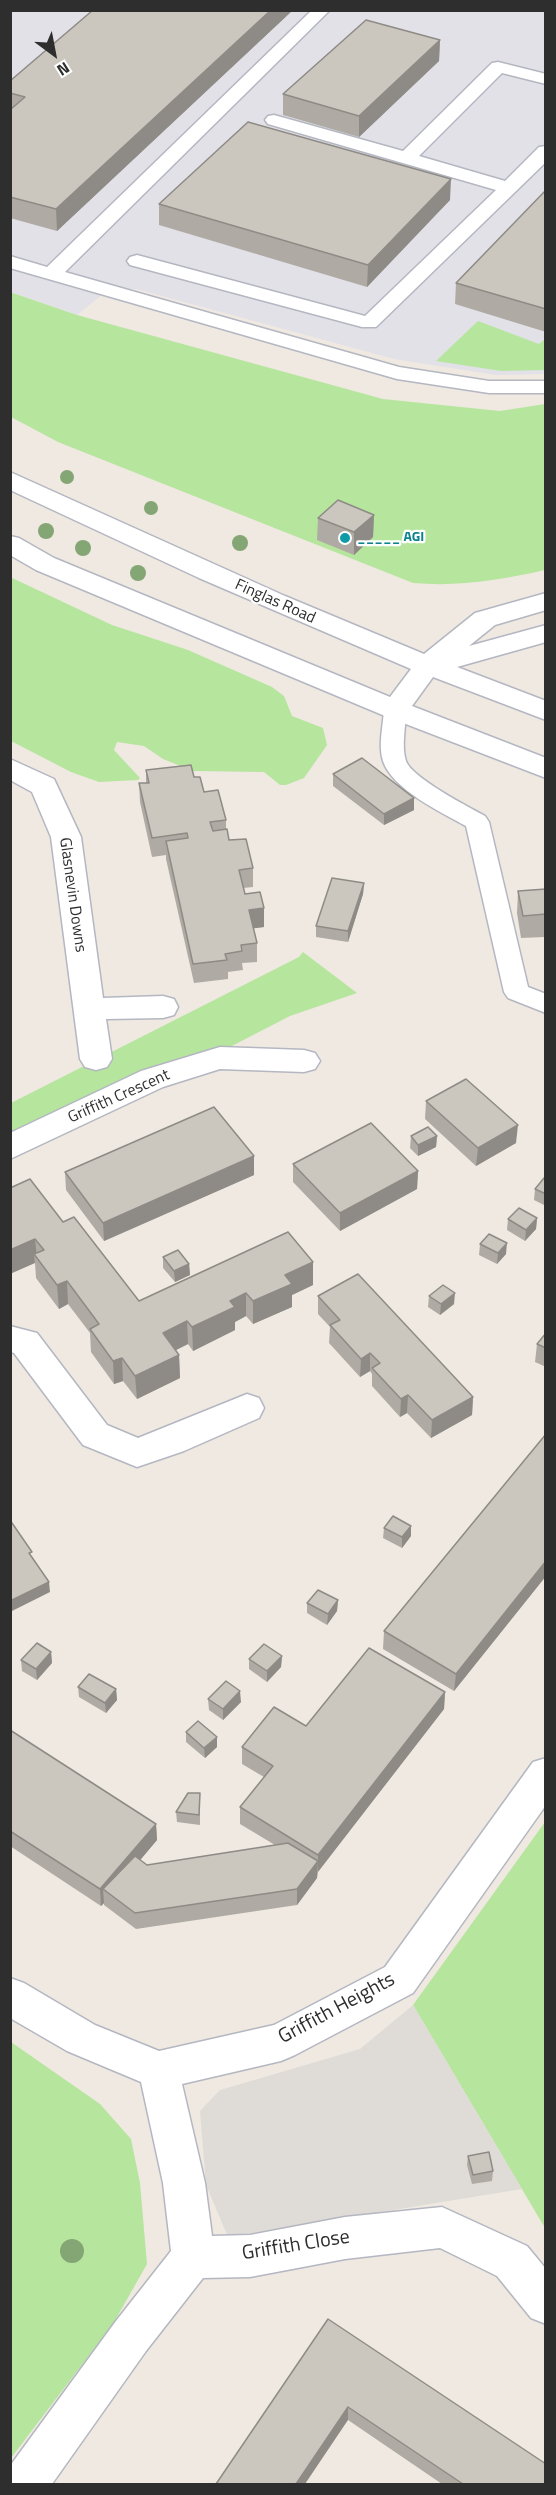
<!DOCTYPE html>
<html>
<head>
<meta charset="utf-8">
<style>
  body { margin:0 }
  #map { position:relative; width:556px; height:2495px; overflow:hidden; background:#efe9e1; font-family:"Titillium Web",sans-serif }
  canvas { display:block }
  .frame { position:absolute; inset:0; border:12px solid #2e2e2e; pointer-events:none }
  .north { position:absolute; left:24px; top:24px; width:60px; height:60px; -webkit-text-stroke:4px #fff; paint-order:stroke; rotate:148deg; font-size:16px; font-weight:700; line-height:24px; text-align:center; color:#2e2e2e }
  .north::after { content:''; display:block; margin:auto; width:21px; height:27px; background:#2e2e2e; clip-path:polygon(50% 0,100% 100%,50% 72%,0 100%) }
</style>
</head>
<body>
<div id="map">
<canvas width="556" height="2495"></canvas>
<div class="frame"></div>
<div class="north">N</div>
</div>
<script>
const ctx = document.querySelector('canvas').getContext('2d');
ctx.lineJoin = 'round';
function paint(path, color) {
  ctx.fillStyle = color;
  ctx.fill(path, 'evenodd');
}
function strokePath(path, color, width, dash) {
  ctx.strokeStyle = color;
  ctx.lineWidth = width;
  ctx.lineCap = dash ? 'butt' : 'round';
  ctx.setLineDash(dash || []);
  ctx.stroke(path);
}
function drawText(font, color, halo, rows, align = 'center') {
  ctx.font = font + ' "Titillium Web",sans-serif';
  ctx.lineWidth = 4.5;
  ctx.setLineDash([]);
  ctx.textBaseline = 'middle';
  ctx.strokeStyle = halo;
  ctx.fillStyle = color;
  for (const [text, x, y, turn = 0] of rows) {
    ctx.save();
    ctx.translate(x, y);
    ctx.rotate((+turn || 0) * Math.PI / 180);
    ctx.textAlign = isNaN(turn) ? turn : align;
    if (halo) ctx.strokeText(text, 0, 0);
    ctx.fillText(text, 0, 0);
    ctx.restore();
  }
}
const industrial = new Path2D(`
  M11 11H545V374L496 375 394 359 136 289 108 290 77 315 11 292Z`);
const green = new Path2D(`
  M10 292 77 315 383 399 500 411 545 404V570C501 580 458 587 413 583L58 442 11 417Z
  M478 321 539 344 545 339V370L501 371 436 361Z
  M10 577 112 625 188 650 272 687 284 696 292 716 323 728 327 745 304 778 286 785H280L264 772 193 771 163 759 144 746 117 742 114 750 140 778 138 780 99 782 71 772 11 741Z
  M303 952 357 993 290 1016 224 1050 11 1137V1103L299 957Z
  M545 1822V2228L413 2005Z
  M11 2042 100 2104 131 2139 140 2183 147 2264 113 2324 11 2458Z`);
const plaza = new Path2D(`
  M413 2005 522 2189 228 2237 206 2185 200 2111 220 2090 360 2049Z`);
const lane = new Path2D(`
  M312 10H330L65 272 399 367 489 381H546V393H489L397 379 10 268V256L47 267Z
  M498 62 546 74V84L502 73 419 156 505 181 539 147 546 146V162L376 327H362L130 265 127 261 130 257 137 255 365 316 496 190 268 124 265 120 268 116 274 115 403 151 492 63Z
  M395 703 403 705 406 710C406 726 401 746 406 761 412 778 469 807 485 816L489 822 528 987 546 994V1013L508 998 504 992 466 826C442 813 392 789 383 761 378 746 383 726 384 710L387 705Z`);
const street = new Path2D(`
  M10 759 54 779 81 837 103 998 163 996 174 999 178 1007 174 1015 163 1018 106 1019 112 1059 107 1067 96 1070 85 1067 80 1059 51 837 32 792 10 780Z
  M220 1047 304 1050 315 1053 320 1061 315 1069 304 1072 220 1069 163 1087 10 1159V1133L141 1071Z
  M10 1326 37 1333 107 1425 138 1438 247 1394 259 1398 264 1408 259 1418 184 1451 137 1467 83 1445 14 1353 10 1352Z
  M546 1758V1805L413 1993 295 2055 281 2061 182 2084 205 2183 212 2236 250 2235 345 2217 442 2207 527 2246 546 2269V2324L531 2318 497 2276 440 2248 345 2259 250 2277 203 2278 146 2351 52 2484H10V2466L116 2321 171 2251 163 2183 141 2082 67 2051 10 2018V1978L24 1983 95 2025 159 2051 274 2025 385 1967 533 1762Z`);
const secondary = new Path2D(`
  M10 472 285 596 424 654 475 613 546 593V610L495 625 469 646 546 625V642L457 667 546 701V720L433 677 412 706 546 758V778L385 716 36 570 10 555V536L19 538 54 558 390 697 411 669 199 578 10 490Z`);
const trees = [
  [67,477,7],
  [151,508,7],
  [46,531,8],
  [240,543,8],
  [83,548,8],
  [138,573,8],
  [72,2251,12]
];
const wall = new Path2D(`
  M93 10H293L57 231 10 218V81Z
  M440 40 439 61 359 137 283 115V94Z
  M546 190V332L455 304 456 283Z
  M450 200 367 287 159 225V204Z
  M374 515 373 537 354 555 317 540 318 518Z
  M146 770 194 777 204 792 226 820V829L229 840 253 868V887L243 888 245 894 264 908V927L253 928 257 943V962L242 963 243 970 228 972V979L194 983 166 859V855L152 857 140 802 139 783H146Z
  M333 774 414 810 384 825 333 786Z
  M364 883 363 894 348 942 316 937V926Z
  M546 889V941L545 937 521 938 517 913 518 891Z
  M426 1101 516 1143 476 1166 425 1119Z
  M411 1136H437L436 1147 418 1156 410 1148Z
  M293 1164 418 1171 417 1189 340 1231 293 1182Z
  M65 1172 254 1175 104 1241 66 1190Z
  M546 1179V1206L534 1200 535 1189Z
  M10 1188 63 1222 139 1301 313 1285 292 1295V1307L253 1324 246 1316 235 1322V1330L193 1351 188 1344 176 1350 179 1355 180 1378 137 1399 123 1381 114 1384 91 1352 90 1333 68 1304 59 1309 36 1278 35 1263Z
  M537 1218 536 1229 525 1241 507 1230 508 1219Z
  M480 1244 506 1254 497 1264 479 1255Z
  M163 1257 189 1264 190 1275 175 1282 163 1268Z
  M318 1296 473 1397 472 1415 431 1438 407 1413 400 1417 372 1386V1374L370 1371 360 1377 329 1343 330 1327 318 1314Z
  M429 1296 454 1304 440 1315 428 1307Z
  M546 1333V1367L535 1362 537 1344Z
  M546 1435V1576L454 1691 383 1649 384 1631Z
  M384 1528 411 1536 402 1548 383 1538Z
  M338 1600 337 1611 327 1625 307 1613V1603Z
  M51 1652 52 1663 37 1680 22 1671 21 1660Z
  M282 1656 281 1667 267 1682 249 1669V1659Z
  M78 1687 116 1689 117 1700 106 1713 79 1697Z
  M445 1692 444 1709 318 1871 317 1878 297 1905 136 1929 104 1905V1903L101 1906 10 1846V1730L156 1824 157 1840 140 1860 147 1865 275 1845 240 1824V1807L264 1777 242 1764V1747L306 1726Z
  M208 1699 241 1702 223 1720 209 1710Z
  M186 1732 217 1747 205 1758 186 1742Z
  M200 1793V1825L177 1822 176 1812Z
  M468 2156 493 2171 492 2181 472 2184 467 2165Z
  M328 2319 546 2484H442L348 2420Z`);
const shadedWall = new Path2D(`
  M271 10H293L57 231 56 209Z
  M440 40 439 61 359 137V116Z
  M451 179 450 200 367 287 368 265Z
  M374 515 373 537 354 555V532Z
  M414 798V810L384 825V814Z
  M364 883 363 894 348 942V931Z
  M264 908V927L249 929V910Z
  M518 1125 516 1143 476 1166 478 1148Z
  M437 1136 436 1147 418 1156V1145Z
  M254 1156V1175L104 1241 103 1223Z
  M418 1171 417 1189 340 1231V1213Z
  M537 1218 536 1229 525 1241 526 1230Z
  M35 1239 37 1258 34 1254 35 1263 10 1274V1250Z
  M507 1243 506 1254 497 1264 498 1253Z
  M313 1262V1285L292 1295V1307L253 1324V1301L285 1275Z
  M189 1264 190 1275 175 1282 174 1271Z
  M67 1281 68 1304 59 1309 57 1285Z
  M246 1293V1316L235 1322V1330L193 1351 192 1327 230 1301Z
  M455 1293 454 1304 440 1315 441 1304Z
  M187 1321 188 1344 164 1356 163 1333Z
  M370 1353V1371L360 1377 361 1359Z
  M179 1355 180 1378 137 1399 135 1376Z
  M122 1358 123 1381 114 1384 113 1361Z
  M408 1395 407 1413 400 1417 401 1399Z
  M473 1397 472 1415 431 1438 432 1420Z
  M411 1526V1536L402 1548V1537Z
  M546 1561V1576L454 1691 456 1674Z
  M49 1582 50 1592 10 1612V1601Z
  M338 1600 337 1611 327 1625 328 1614Z
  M51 1652 52 1663 37 1680 36 1669Z
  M282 1656 281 1667 267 1682V1671Z
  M116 1689 117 1700 106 1713 105 1703Z
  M240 1691 241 1702 223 1720V1709Z
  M445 1692 444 1709 318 1872V1855Z
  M217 1737V1747L205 1758 204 1748Z
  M156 1824 157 1840 111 1895 103 1889 104 1903 101 1906 100 1889Z
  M318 1861 317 1878 297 1905V1889Z
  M348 2407V2420L305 2484H296Z`);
const building = new Path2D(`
  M93 10H271L56 209 10 197V110L25 97 10 93V81Z
  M366 20 440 40 359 116 283 94Z
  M248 122 451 179 368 265 159 204Z
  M546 190V309L456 283Z
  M338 500 374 515 354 532 318 518Z
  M362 758 414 798 384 814 333 774Z
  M191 765 194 777H200L204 792 218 790 226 820 210 822 213 831 227 829 229 840 246 839 253 868 239 870 245 894 260 892 264 908 249 910 257 943 241 945 242 951 225 954 227 960 193 964 166 841 188 838 187 833 152 838 139 783H149L146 770Z
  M332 878 364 883 348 931 316 926Z
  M546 889V914L523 916 518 891Z
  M466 1079 518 1125 478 1148 426 1101Z
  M214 1107 254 1156 103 1223 65 1172Z
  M371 1123 418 1171 340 1213 293 1164Z
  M428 1127 437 1136 418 1145 411 1136Z
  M544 1178 546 1179V1194L535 1189Z
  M30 1179 63 1222 74 1217 139 1301 288 1232 313 1262 285 1275 292 1284 253 1301 246 1293 230 1301 235 1307 192 1327 187 1321 163 1333 179 1355 135 1376 122 1358 113 1361 90 1329 99 1324 67 1281 57 1285 34 1254 44 1250 35 1239 10 1250V1188Z
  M519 1208 537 1218 526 1230 508 1219Z
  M489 1234 507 1243 498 1253 480 1244Z
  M178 1250 189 1264 174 1271 163 1257Z
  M358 1274 473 1397 432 1420 408 1395 401 1399 372 1368 380 1363 370 1353 361 1359 330 1325 340 1320 318 1296Z
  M443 1285 455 1293 441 1304 429 1296Z
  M546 1333V1348L537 1344Z
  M546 1434V1561L456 1674 384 1631Z
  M393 1516 411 1526 402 1537 384 1528Z
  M10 1520 32 1552 29 1553 49 1582 10 1601Z
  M318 1590 338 1600 328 1614 307 1603Z
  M37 1643 51 1652 36 1669 21 1660Z
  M264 1644 282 1656 267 1671 249 1659Z
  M369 1648 445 1692 318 1855 240 1807 273 1766 242 1747 274 1707 306 1726Z
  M89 1674 116 1689 105 1703 78 1687Z
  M226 1681 240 1691 223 1709 208 1699Z
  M198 1721 217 1737 204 1748 186 1732Z
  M10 1730 156 1824 100 1889 10 1831Z
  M188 1793H200L199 1815 176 1812Z
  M288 1843 318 1861 297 1889 135 1913 103 1889 135 1856 147 1865Z
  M489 2152 493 2171 473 2175 468 2156Z
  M328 2319 546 2464V2484H463L348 2407 296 2484H216Z`);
const markers = [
  [345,538,6,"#0f9aa8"]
];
const farCulturenames = [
  ["_____ AGI",357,538]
];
const streetNames = [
  ["Finglas Road",275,602,24],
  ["Glasnevin Downs",72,895,82],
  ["Griffith Crescent",119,1097,-24]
];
const nearStreetnames = [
  ["Griffith Heights",337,2009,-28],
  ["Griffith Close",296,2246,-9]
];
paint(industrial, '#e3e1e8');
paint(green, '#b6e59e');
paint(plaza, '#dfdcd8');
strokePath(lane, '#b4b7c1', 3);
strokePath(street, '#b4b7c1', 3);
strokePath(secondary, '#b4b7c1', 3);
paint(lane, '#fff');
paint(street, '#fff');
paint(secondary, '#fff');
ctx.fillStyle = '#84a574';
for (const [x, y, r] of trees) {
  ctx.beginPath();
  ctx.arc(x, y, r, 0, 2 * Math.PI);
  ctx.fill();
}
paint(wall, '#afaba4');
paint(shadedWall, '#8e8b86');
paint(building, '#cbc7bf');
strokePath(building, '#8e8b86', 1.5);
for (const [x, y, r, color] of markers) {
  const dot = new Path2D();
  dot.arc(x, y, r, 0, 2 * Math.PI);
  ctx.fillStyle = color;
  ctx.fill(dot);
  strokePath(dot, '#fff', 2);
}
drawText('bold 14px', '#0d838f', '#fff', farCulturenames, 'left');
drawText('16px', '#2e2e2e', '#fff', streetNames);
drawText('20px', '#2e2e2e', '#fff', nearStreetnames);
</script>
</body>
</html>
